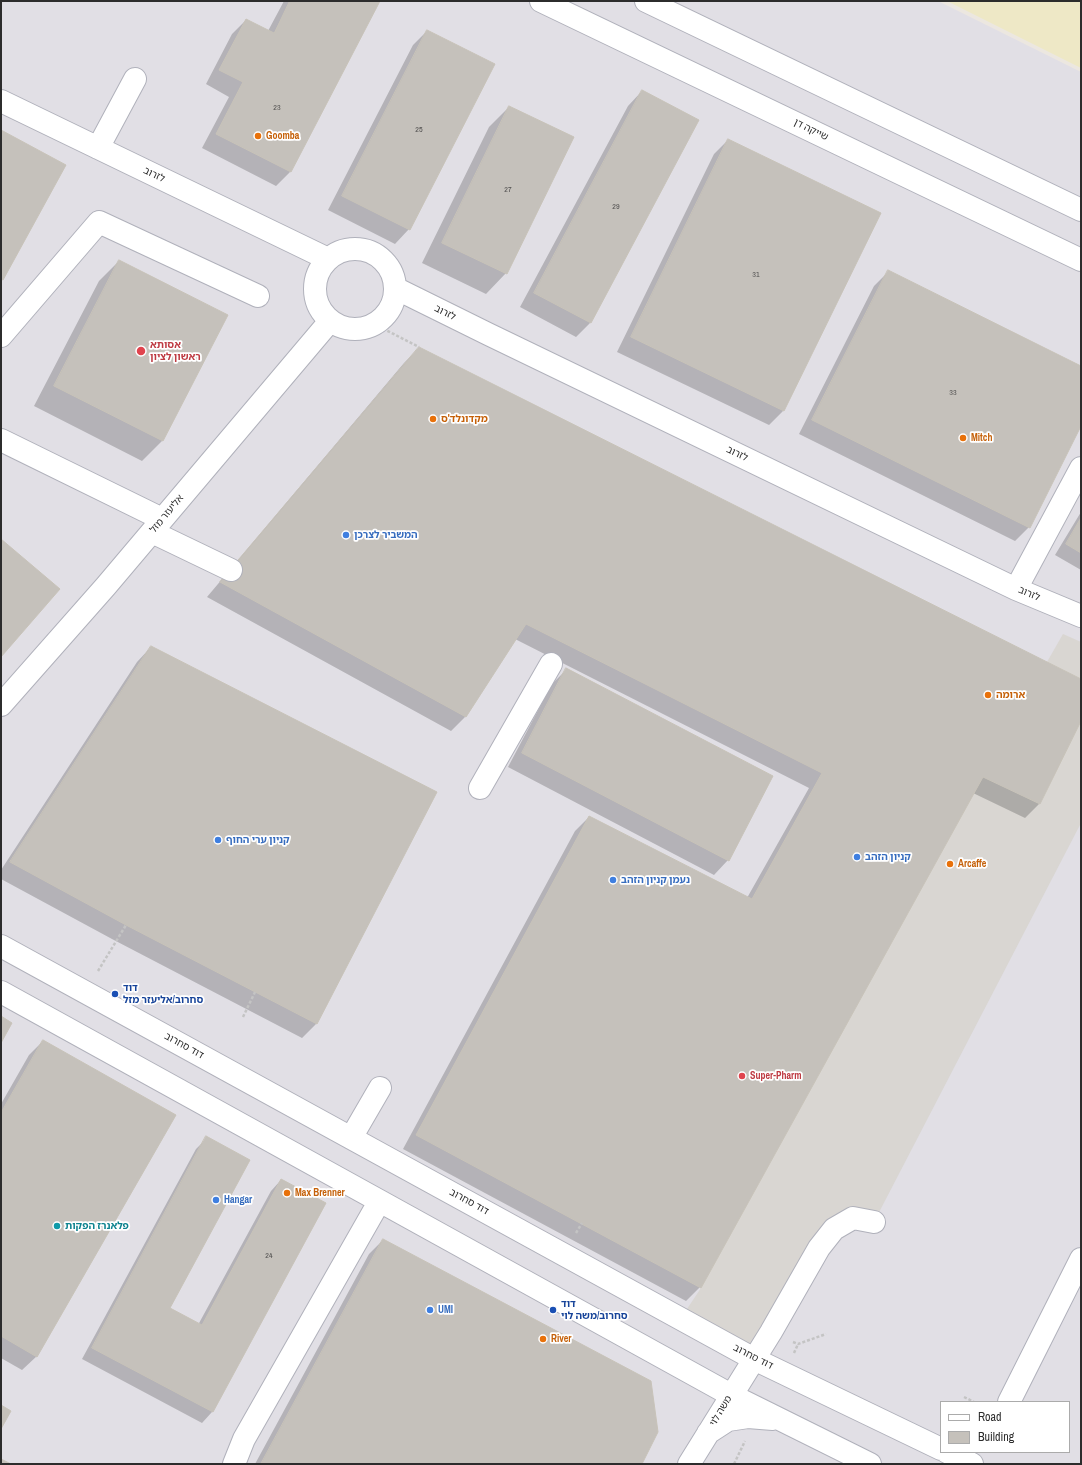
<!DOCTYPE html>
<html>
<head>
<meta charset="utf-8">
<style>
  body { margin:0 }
  #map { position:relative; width:1082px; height:1465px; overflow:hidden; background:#ece7e0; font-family:"Archivo Narrow",sans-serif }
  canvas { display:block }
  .frame { position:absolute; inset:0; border:2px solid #2c2c2c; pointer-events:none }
  .legend { position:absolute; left:940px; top:1401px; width:130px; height:52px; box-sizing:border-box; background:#fff; border:1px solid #ababab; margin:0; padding:5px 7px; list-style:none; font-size:12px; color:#2c2c2c }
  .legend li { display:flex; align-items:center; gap:8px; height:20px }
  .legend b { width:20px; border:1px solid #ababab }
</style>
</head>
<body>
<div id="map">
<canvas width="1082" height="1465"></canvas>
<div class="frame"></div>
<ul class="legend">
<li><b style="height:5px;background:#fff"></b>Road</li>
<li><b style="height:11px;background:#c5c1bb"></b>Building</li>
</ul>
</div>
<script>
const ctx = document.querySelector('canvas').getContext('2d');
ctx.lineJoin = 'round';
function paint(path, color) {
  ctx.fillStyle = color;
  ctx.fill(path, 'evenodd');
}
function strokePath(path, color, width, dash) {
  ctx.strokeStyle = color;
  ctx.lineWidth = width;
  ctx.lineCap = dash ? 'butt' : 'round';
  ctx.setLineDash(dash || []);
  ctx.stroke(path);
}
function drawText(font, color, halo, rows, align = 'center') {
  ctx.font = font + ' "Archivo Narrow","Noto Sans Hebrew",sans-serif';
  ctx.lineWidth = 3.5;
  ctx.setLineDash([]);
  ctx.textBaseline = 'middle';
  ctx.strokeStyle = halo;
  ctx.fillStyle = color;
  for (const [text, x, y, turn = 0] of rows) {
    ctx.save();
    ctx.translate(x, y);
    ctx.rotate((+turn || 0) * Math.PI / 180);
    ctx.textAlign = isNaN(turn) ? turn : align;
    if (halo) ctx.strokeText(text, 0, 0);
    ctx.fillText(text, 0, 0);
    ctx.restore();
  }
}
const industrial = new Path2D(`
  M1 1H938L1081 72V1464H1ZM941 1402H1069V1452H941Z`);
const sand = new Path2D(`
  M947 1H1081V68Z`);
const plaza = new Path2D(`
  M1063 634 1081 642V679L1047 662Z
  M1081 721V823L874 1222 853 1218 754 1359 681 1318 701 1288 983 777 1040 804Z`);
const shadow = new Path2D(`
  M284 1H379L290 172 276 186 202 148 229 97 206 84 232 34 246 20 268 31Z
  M427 31 409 229 395 244 328 210 413 45Z
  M642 91 590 323 576 337 520 307 628 106Z
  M509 107 572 138 506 273 486 294 422 263 489 127Z
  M728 140 880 214 783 411 769 425 617 352 714 154Z
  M119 261 226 316 162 441 142 461 34 406 99 281Z
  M888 272 1081 367V424L1029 527 1015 541 799 434 874 286Z
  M419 348 1081 680V719L1039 804 1025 818 973 793 700 1287 686 1301 403 1149 575 831 589 817 747 898 809 788 515 639 465 717 451 731 207 597 404 363Z
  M1081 512V570L1055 555Z
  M151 647 436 792 316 1024 302 1038 112 939 1 879V870L137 662Z
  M567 669 728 860 714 875 508 767 552 684Z
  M43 1041 37 1356 22 1370 1 1358V1104L29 1055Z
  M207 1138 168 1309 198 1325 271 1191 281 1180 325 1204 212 1412 202 1423 82 1359 196 1149Z
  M383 1240 641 1464H255L369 1254Z`);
const building = new Path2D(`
  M290 1H380L291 172 216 134 243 82 219 70 246 19 274 33Z
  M427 30 495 64 410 230 342 196Z
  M642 90 699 120 591 323 534 293Z
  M509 106 574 137 507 274 442 243Z
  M1 130 66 165 3 280 1 279Z
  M728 139 881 213 784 411 631 337Z
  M119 260 228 315 163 441 54 386Z
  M888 270 1081 366V426L1030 528 812 420Z
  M419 347 1081 679V721L1040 804 983 777 701 1288 416 1135 589 816 752 899 822 773 526 624 466 717 220 582Z
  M1081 518V553L1066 544Z
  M1 539 60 589 1 657Z
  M151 646 437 792 317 1024 126 925 10 862Z
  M566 668 773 776 729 861 522 753Z
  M1 1016 12 1023 1 1043Z
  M43 1040 176 1115 37 1357 1 1336V1113Z
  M206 1136 250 1160 170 1308 202 1325 281 1179 326 1203 213 1412 92 1348Z
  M383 1239 651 1381 658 1432 642 1464H261Z
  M1 1405 11 1411 1 1429Z
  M1 1459 11 1464H1Z`);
const path = new Path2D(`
  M374 324 419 347
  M98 971 126 925
  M243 1017 255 992
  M576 1233 582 1223
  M793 1342 798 1344 826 1334
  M794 1353 798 1344
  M964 1397 974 1402
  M734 1464 745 1441`);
const minor = new Path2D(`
  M541 1 1081 260
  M646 1 1081 210
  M1 101 328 259
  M98 148 135 79
  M315 289a40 40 0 1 1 80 0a40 40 0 1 1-80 0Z
  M395 288 488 334 1016 589 1081 616
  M1 336 99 222 258 296
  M1 440 162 519
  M152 532 231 570
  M1016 589 1081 468
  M1 705 106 586 330 321
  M480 788 551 664
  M1 946 754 1359 941 1449
  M1 992 731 1395 870 1464
  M351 1138 380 1088
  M1009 1402 1081 1259
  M708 1433 728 1420 748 1417 773 1419
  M947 1452 972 1464
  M234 1464 244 1439 379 1202
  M689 1464 771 1332 819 1248 834 1229 853 1218 874 1222`);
const markers = [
  [258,136,4,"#e8710a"],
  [141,351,5,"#e0444e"],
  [433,419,4,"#e8710a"],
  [963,438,4,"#e8710a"],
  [346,535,4,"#3f7fe0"],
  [988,695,4,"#e8710a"],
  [218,840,4,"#3f7fe0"],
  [857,857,4,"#3f7fe0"],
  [950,864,4,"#e8710a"],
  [613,880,4,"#3f7fe0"],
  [115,994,4,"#1a4fb4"],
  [742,1076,4,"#e0444e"],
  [287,1193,4,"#e8710a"],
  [216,1200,4,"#3f7fe0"],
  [57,1226,4,"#0f9aa8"],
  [430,1310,4,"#3f7fe0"],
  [553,1310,4,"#1a4fb4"],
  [543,1339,4,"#e8710a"]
];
const numberNames = [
  ["23",277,108],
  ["25",419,130],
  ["27",508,190],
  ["29",616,207],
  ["31",756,275],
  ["33",953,393],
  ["24",269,1256]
];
const streetNames = [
  ["שייקה דן",811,130,26],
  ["לזרוב",154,175,26],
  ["לזרוב",445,313,27],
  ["לזרוב",737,454,26],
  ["אליעזר מזל",167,514,-50],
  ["לזרוב",1029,594,23],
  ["דוד סחרוב",184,1046,29],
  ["דוד סחרוב",469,1202,29],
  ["דוד סחרוב",753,1357,27],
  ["משה לוי",721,1411,-59]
];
const foodNames = [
  ["Goomba",266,136],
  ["מקדונלד'ס",441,419],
  ["Mitch",971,438],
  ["ארומה",996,695],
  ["Arcaffe",958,864],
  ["Max Brenner",295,1193],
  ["River",551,1339]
];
const healthNames = [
  ["אסותא",150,345],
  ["ראשון לציון",150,357],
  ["Super-Pharm",750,1076]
];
const shopNames = [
  ["המשביר לצרכן",354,535],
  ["קניון ערי החוף",226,840],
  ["קניון הזהב",865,857],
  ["נעמן קניון הזהב",621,880],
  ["Hangar",224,1200],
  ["UMI",438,1310]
];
const transitNames = [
  ["דוד",123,988],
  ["סחרוב/אליעזר מזל",123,1000],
  ["דוד",561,1304],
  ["סחרוב/משה לוי",561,1316]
];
const cultureNames = [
  ["פלאנרז הפקות",65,1226]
];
paint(industrial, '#e1dfe5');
paint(sand, '#eee8c6');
paint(plaza, '#d9d6d2');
paint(shadow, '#0003');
paint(building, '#c5c1bb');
strokePath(building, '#c8c3b9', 1);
strokePath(minor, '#b0b1bb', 24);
strokePath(path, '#c4c4c4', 2.5, [3, 2]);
strokePath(minor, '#fff', 22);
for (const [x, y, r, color] of markers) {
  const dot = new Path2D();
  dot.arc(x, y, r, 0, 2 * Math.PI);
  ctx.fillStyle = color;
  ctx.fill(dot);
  strokePath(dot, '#fff', 1.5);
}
drawText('8px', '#525150', null, numberNames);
drawText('10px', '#2c2c2c', '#fff', streetNames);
drawText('bold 10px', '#c56008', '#fff', foodNames, 'left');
drawText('bold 10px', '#be3a42', '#fff', healthNames, 'left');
drawText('bold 10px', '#366cbe', '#fff', shopNames, 'left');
drawText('bold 10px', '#164399', '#fff', transitNames, 'left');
drawText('bold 10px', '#0d838f', '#fff', cultureNames, 'left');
</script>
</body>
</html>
